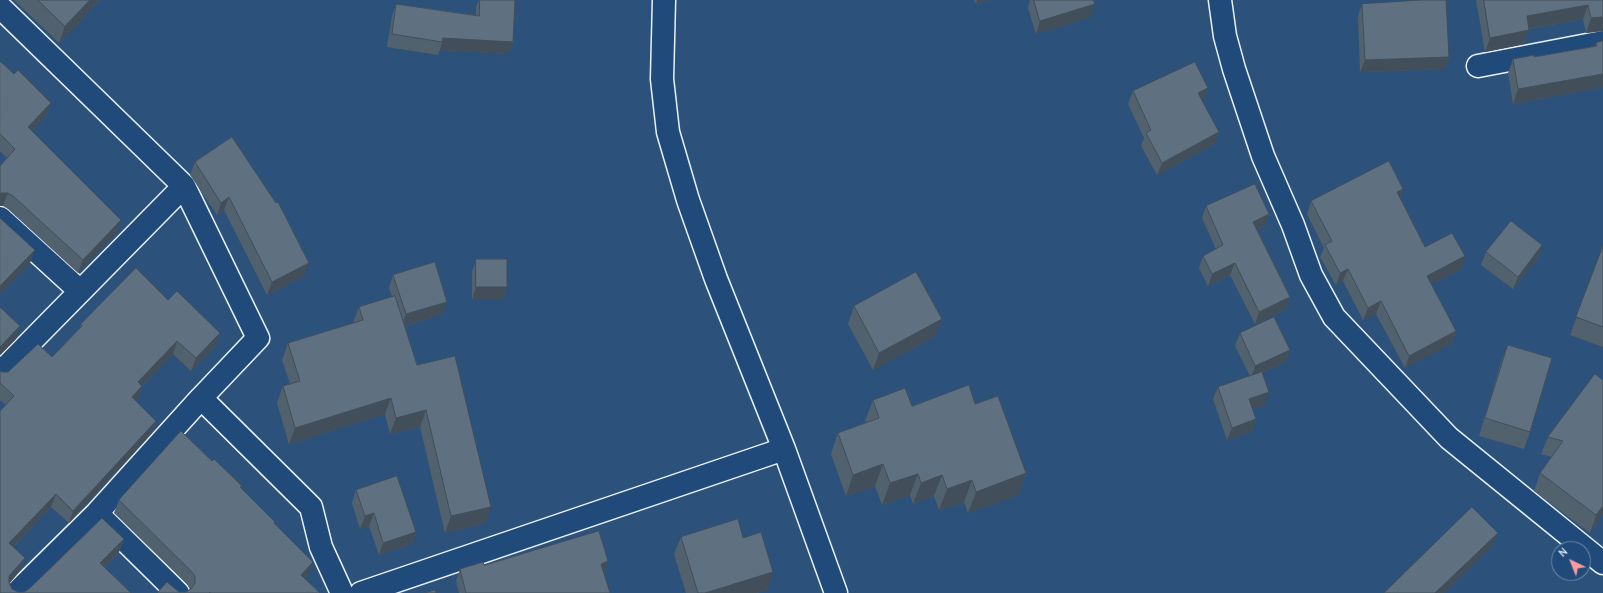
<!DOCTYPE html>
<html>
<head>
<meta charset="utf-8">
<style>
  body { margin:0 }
  #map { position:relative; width:1603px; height:593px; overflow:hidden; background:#2c527b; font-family:"Comic Neue",sans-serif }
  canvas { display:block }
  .north { position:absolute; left:1551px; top:541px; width:40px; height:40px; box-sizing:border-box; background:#1f4a7a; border:1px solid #6f8dac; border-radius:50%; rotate:317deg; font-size:11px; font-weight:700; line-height:16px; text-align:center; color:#e8f1f8 }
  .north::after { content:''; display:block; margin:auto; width:14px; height:18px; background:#ff9aa2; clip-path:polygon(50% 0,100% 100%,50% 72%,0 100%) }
</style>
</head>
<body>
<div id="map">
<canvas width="1603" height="593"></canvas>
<div class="north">N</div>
</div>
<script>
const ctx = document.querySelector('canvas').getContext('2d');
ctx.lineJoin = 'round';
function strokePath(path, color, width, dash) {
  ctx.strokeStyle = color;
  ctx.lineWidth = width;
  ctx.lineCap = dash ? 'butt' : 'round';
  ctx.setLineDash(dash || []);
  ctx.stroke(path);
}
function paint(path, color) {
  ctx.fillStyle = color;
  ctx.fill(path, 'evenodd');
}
const minor = new Path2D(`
  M664 0 662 79 668 132 688 200 716 279 784 449 836 593
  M1220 0 1225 36 1234 69 1263 156 1293 225 1311 275 1334 317 1449 438 1603 563
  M0 7 184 186 258 338 201 398 97 513 16 593
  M1478 66 1603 42
  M0 218 80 291
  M0 373 184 186
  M201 398 311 507 321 547 342 593
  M102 518 178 593
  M361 593 784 449`);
const wall = new Path2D(`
  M14 0H100L59 43Z
  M479 0H515L513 42 508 54 440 50 438 55 387 47 392 16 396 4 476 15V7Z
  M974 0H989L976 4Z
  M1030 0H1093L1090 17 1036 34 1028 8Z
  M1476 0H1603V31L1586 33 1583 19 1529 29 1524 44 1485 52Z
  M1362 4 1449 57 1444 69 1360 72 1358 16Z
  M1603 41V87L1513 104 1508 73 1513 59 1534 57 1595 46 1596 43Z
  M0 61 46 116 32 131 117 233 78 273 8 209 3 206H0V166L7 158 0 151Z
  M1133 91 1203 101H1202L1219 132 1214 144 1157 175 1141 146 1144 138 1128 104Z
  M195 162 304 276 267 295 224 210 217 215 190 175Z
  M1403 189 1400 198 1425 247 1465 256 1461 269 1431 284 1456 331 1451 344 1405 368 1376 314 1363 320 1343 281 1336 285 1320 257 1324 248 1307 214 1311 201Z
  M1206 206 1269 214 1265 226 1257 230 1290 297 1286 309 1255 324 1230 275 1208 286 1199 268 1203 256 1216 249 1202 218Z
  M1542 245 1538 258 1513 289 1481 265 1486 252Z
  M1603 246V347L1570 335Z
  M476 259 507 287 503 300H472V272Z
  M393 275 442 314 405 326 417 365 485 523 445 533 420 427 390 434 385 414 289 444 277 403 283 386 290 384 282 360 288 343 353 323 359 307 392 297 389 287Z
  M854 306 935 336 873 370 848 324Z
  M81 324 216 346 191 371 173 354 142 386 138 399 136 401 156 421 151 434 69 523 51 507 13 547 25 558 20 571 9 584 12 589 18 592H24L124 539 119 552 104 567 131 593H0L6 405 0 400V371L2 372H8L52 357 79 329Z
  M1240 333 1290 350 1285 362 1262 373 1265 405 1252 409 1256 419 1251 432 1227 440 1213 399 1218 387 1250 376 1235 346Z
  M1508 345 1530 432 1524 449 1479 436 1501 362Z
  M1595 374 1603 515 1590 533 1534 491 1540 473 1552 457 1541 454 1548 437Z
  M873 400 912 406 975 404 1026 473 1018 495 968 513 964 502 939 510 934 496 913 504 910 495 882 505 875 486 846 496 831 454 838 433 866 422 865 421Z
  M212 461 241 488 275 522 274 524 308 575 305 579 320 593H157L186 592 190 589 187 584 114 513 119 500Z
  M356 490 416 532 411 544 379 555 369 526 360 529 352 503Z
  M681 537 743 538 773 572 767 590 756 593H686L674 554Z
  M484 565 604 573 610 593H459L456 581 460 569Z`);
const shadedWall = new Path2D(`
  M90 0H100L59 43 65 26Z
  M977 0H989L976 4Z
  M1095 4 1090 17 1036 34 1040 21Z
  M1588 5 1583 19 1522 30 1527 16Z
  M1603 17V31L1586 33 1591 18Z
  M1529 30 1524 44 1485 52 1490 38Z
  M443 38 513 42 508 54 440 50Z
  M1449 57 1444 69 1360 72 1365 60Z
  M1603 74V87L1513 104 1518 89Z
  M1208 88 1203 101 1193 106 1198 93Z
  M51 103 46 116 23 140 28 127Z
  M1219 132 1214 144 1157 175 1162 163Z
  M1403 189 1399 201 1397 192Z
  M1 193H8L3 206H0V194Z
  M229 197 224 210 217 215 221 203Z
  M1269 214 1265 226 1249 234 1253 222Z
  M121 220 117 233 78 273 83 260Z
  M1542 245 1538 258 1513 289 1518 277Z
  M35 250 30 263 0 294V286Z
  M1465 256 1461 269 1422 289 1427 276Z
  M309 263 304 276 267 295 272 282Z
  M1235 263 1230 275 1208 286 1212 274Z
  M1348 269 1343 281 1336 285 1340 273Z
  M476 287H507L503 300H472Z
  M1290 297 1286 309 1255 324 1259 312Z
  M1381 301 1376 314 1363 320 1368 308Z
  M447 302 442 314 401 327 406 314Z
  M942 319 935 336 873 370 879 353Z
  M20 326 16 339 0 355V347Z
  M1456 331 1451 344 1405 368 1409 356Z
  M220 333 216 346 191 371 196 358Z
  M177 341 173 354 133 395 138 382Z
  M1290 350 1285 362 1251 378 1255 366Z
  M142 386 138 399 127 410 132 397Z
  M1269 392 1265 405 1244 412 1249 399Z
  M391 398 385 414 289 444 295 428Z
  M426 410 420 427 390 434 396 418Z
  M1256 419 1251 432 1227 440 1232 428Z
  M156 421 151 434 69 523 73 511Z
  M883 464 875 486 846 496 853 475Z
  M1026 473 1018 495 968 513 976 492Z
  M918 474 910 495 882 505 890 483Z
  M942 475 934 496 913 504 921 483Z
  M972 480 964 502 939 510 947 489Z
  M56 494 51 507 4 556 9 543Z
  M1603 506V515L1590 533 1596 515Z
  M491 507 485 523 445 533 451 516Z
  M374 513 369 526 360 529 365 516Z
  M416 532 411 544 379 555 383 543Z
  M1498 533 1493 545 1444 593H1435Z
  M124 539 119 552 95 576 100 563Z
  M25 558 20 571 4 589 9 576Z
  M608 561 604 574 601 564Z
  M313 562 308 575 296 587 301 575Z
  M773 572 767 590 756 593H705Z`);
const building = new Path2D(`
  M38 0H90L65 26Z
  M480 0H515L513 42 443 38 442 42 392 34 396 4 479 16Z
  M1034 0H1093L1095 4 1040 21Z
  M1422 0H1446L1449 57 1365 60 1362 4Z
  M1484 0H1603V17L1591 18 1588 5 1527 16 1529 30 1490 38Z
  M1603 41V74L1518 89 1513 59 1534 55V57L1597 46 1596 43Z
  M0 61 14 74 18 70 51 103 28 127 121 220 83 260 13 196 8 193H1L0 194V166L15 149 0 134Z
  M1195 62 1208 88 1198 93 1219 132 1162 163 1146 133 1151 130 1133 91Z
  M232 137 276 203 278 202 309 263 272 282 229 197 221 203 195 162Z
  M1389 161 1403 189 1397 192 1425 247 1452 233 1465 256 1427 276 1456 331 1409 356 1381 301 1368 308 1348 269 1340 273 1325 245 1332 241 1311 201Z
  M1255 184 1269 214 1253 222 1290 297 1259 312 1235 263 1212 274 1203 256 1223 245 1206 206Z
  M0 218 35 250 0 286Z
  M1511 221 1542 245 1518 277 1486 252Z
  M1603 246V327L1576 317Z
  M476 259H507V287H476Z
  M435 262 447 302 406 314 393 275Z
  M136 268 168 300 177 291 220 333 196 358 177 341 138 382 142 386 132 397 156 421 73 511 56 494 9 543 25 558 9 576V583L12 589 18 592H24L29 589 102 518 124 539 100 563 131 593H0V411L14 396 0 383V371L2 372H8L38 344 52 357 82 326 81 324Z
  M916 272 942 319 879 353 854 306Z
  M395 296 417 365 455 356 491 507 451 516 426 410 396 418 391 398 295 428 283 386 300 381 288 343 363 320 359 307Z
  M0 307 20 326 0 347Z
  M1274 317 1290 350 1255 366 1240 333Z
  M1508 345 1552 358 1530 432 1485 418Z
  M1262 372 1269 392 1249 399 1256 419 1232 428 1218 387Z
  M1595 374 1603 380V506L1596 515 1540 473 1563 441 1548 437Z
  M969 385 975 404 998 396 1026 473 976 492 972 480 947 489 942 475 921 483 918 474 890 483 883 464 853 475 838 433 879 418 873 400 905 388 912 406Z
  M181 431 212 461 214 459 242 486 240 487 275 522 274 523 313 562 301 575 320 593H210V592L209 593H157L167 582 179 592H186L191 589 195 583V576L191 571 119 500Z
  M397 476 416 532 383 543 374 513 365 516 356 490Z
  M1472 507 1498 533 1435 593H1384Z
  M738 519 743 538 761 532 773 572 705 593H698L681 537Z
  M599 531 608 561 601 564 610 593H466L460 569 483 562 484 565Z
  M435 590 436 593H425Z`);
strokePath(minor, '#e8f1f8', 25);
strokePath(minor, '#1f4a7a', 22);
paint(wall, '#52616e');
paint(shadedWall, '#424f5a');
paint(building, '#5f7180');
strokePath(building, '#424f5a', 1);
</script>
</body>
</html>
